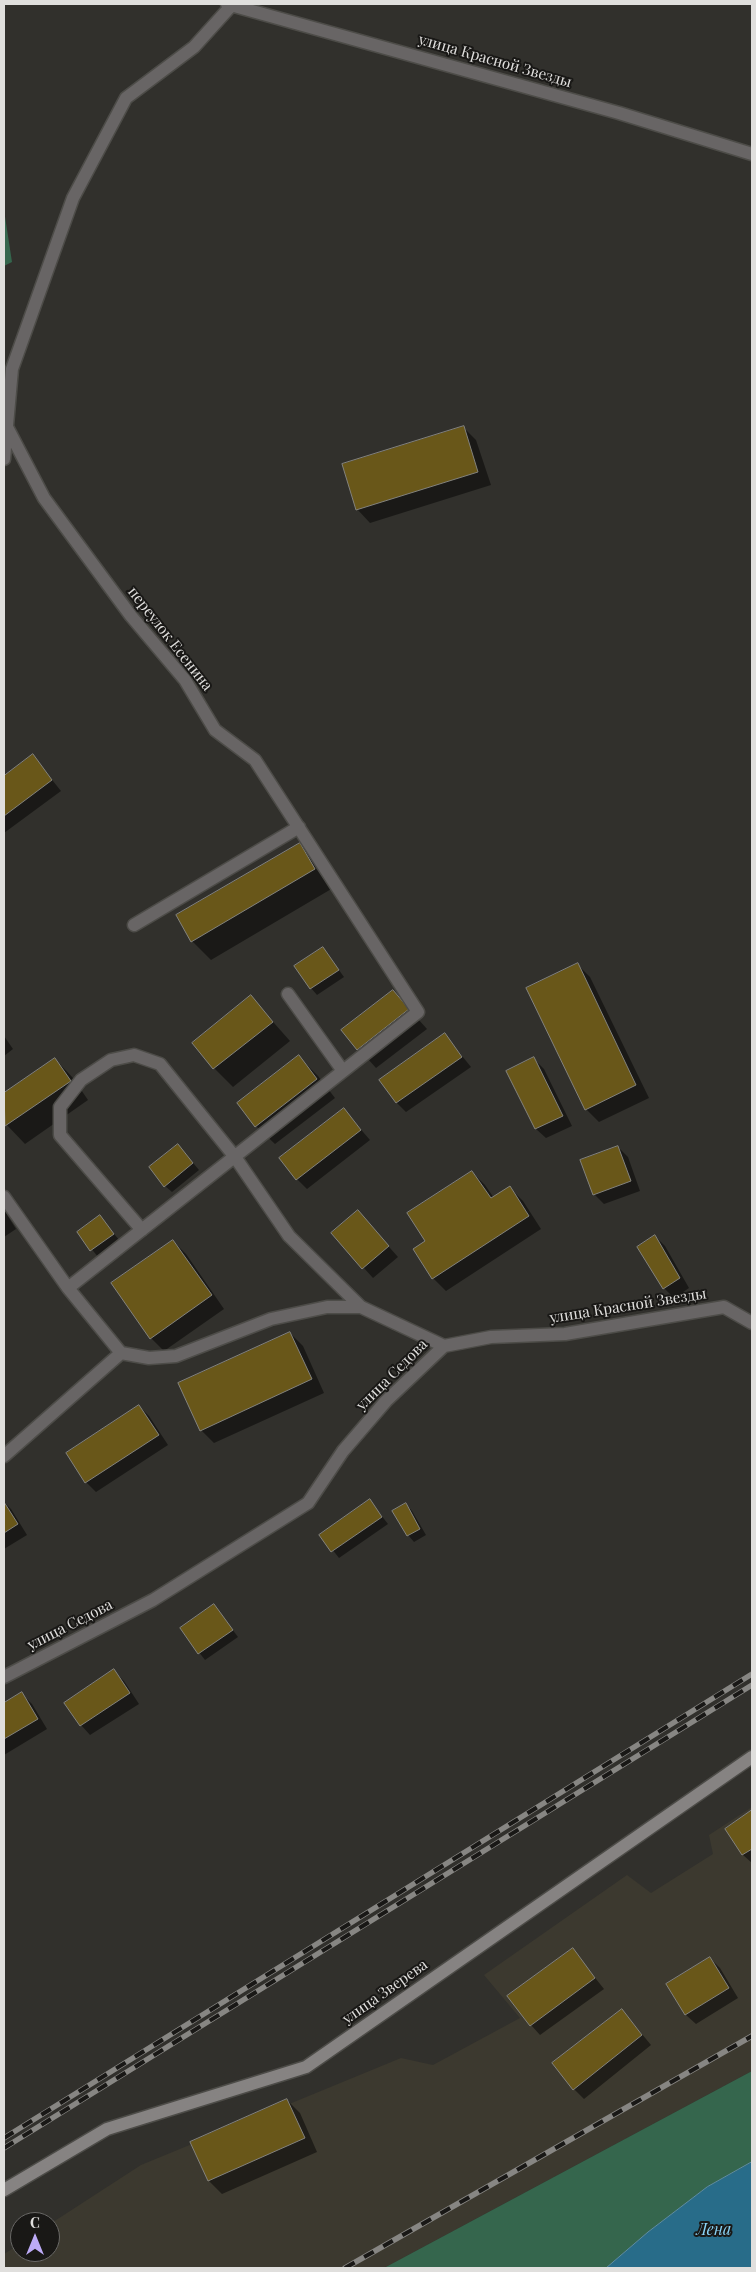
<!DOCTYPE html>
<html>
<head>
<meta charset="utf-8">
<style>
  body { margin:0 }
  #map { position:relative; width:756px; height:2272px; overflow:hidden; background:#31302c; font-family:"Playfair Display",serif }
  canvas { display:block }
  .frame { position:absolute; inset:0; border:5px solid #e0dfdd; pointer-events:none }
  .north { position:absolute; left:10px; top:2212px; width:50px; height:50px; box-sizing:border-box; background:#191816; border:1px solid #696866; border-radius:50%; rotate:0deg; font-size:14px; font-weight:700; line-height:20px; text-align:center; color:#e0dfdd }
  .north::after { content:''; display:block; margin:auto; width:18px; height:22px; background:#bcaaf6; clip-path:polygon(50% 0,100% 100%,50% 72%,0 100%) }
</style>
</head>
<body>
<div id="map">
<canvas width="756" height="2272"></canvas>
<div class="frame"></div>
<div class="north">С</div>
</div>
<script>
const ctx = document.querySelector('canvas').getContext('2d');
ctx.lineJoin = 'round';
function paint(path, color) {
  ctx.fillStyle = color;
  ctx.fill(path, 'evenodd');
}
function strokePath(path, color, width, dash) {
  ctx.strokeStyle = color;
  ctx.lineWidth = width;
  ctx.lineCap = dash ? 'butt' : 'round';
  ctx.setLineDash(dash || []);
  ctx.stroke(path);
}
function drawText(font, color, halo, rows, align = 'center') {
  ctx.font = font + ' "Playfair Display",serif';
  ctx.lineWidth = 4;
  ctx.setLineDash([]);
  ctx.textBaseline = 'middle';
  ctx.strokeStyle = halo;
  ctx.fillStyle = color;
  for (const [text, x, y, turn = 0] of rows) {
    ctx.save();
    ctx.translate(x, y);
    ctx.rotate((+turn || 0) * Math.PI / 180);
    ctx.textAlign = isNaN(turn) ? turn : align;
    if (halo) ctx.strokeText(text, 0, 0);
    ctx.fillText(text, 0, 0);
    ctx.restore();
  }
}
const built = new Path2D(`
  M752 1807V2071L384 2268H4V2254L20 2244V2252H50V2224L141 2165 401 2058 433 2065 520 2018 484 1975 627 1875 651 1893 713 1854 709 1835Z`);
const green = new Path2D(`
  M4 210 12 262 4 266Z
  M752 2071V2162L707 2187 648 2232 606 2268H384Z`);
const water = new Path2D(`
  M752 2162V2268H606L648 2232 707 2187Z`);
const shadow = new Path2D(`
  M463 427 476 440 491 485 370 523 357 509Z
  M33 756 61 791 4 833V778Z
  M300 844 318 863 333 888 211 960 192 941 177 916Z
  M323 948 344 977 317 995 311 988Z
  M577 964 590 977 649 1098 599 1122 586 1109Z
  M393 991 427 1029 376 1068 343 1031Z
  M251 997 290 1041 233 1087 214 1068 194 1043Z
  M445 1035 471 1067 406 1112 396 1102Z
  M4 1036 13 1049 4 1056Z
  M299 1057 318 1076 335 1098 275 1144 256 1126Z
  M55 1059 73 1078 88 1100 25 1144 4 1122V1094Z
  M534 1059 544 1069 572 1126 546 1138 536 1129Z
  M344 1110 370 1140 307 1189 297 1179Z
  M618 1147 628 1157 640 1191 604 1204 594 1194Z
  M184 1152 199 1170 172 1192 165 1186Z
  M472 1172 485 1185 494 1198 510 1188 523 1201 541 1229 446 1291 433 1278 427 1241Z
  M4 1210 16 1229 4 1237Z
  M100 1217 120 1241 98 1257 78 1232Z
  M367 1222 398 1257 373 1278 332 1233Z
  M655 1236 665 1246 689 1288 674 1298 664 1288Z
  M173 1241 186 1254 224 1309 164 1351 151 1338Z
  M290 1333 303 1346 324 1393 214 1443 201 1430Z
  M139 1406 149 1416 168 1445 96 1492 86 1482Z
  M370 1501 388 1524 339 1558 321 1535Z
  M4 1502 11 1509 27 1535 4 1549Z
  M406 1504 412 1511 426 1535 414 1542 408 1535Z
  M214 1605 238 1637 205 1660 181 1629Z
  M114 1671 124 1681 139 1704 90 1735 81 1725Z
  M22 1694 32 1704 47 1729 4 1755V1705Z
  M752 1812V1863L743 1855 726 1829Z
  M573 1950 604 1989 540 2035 531 2025Z
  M710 1958 720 1968 738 1998 696 2024 686 2015 668 1985Z
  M622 2010 651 2045 584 2099 574 2089Z
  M287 2100 300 2113 317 2152 222 2194 209 2181Z`);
const building = new Path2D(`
  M464 426 478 472 356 510 342 464Z
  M33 754 52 780 4 816V776Z
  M300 843 315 869 191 942 176 915Z
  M323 947 339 970 310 989 294 966Z
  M578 963 636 1085 585 1110 526 988Z
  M393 990 409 1009 357 1050 341 1030Z
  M251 995 273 1022 213 1069 192 1043Z
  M445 1033 462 1057 396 1103 379 1080Z
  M299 1055 317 1079 255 1127 237 1103Z
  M534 1057 563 1116 535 1129 506 1071Z
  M55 1058 71 1081 5 1126 4 1093Z
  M344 1108 361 1130 296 1180 279 1158Z
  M178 1144 193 1163 164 1187 149 1167Z
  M618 1146 631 1181 593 1195 580 1160Z
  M472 1171 491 1198 510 1186 529 1216 432 1279 413 1249 425 1241 407 1213Z
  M358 1210 389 1246 362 1269 331 1233Z
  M100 1215 114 1234 90 1251 77 1232Z
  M655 1235 680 1278 663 1289 637 1247Z
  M173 1240 212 1295 150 1339 111 1283Z
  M290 1332 312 1379 200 1431 178 1383Z
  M139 1405 159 1435 85 1483 66 1453Z
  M370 1499 382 1517 331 1552 319 1535Z
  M4 1502 18 1524 4 1533Z
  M406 1503 420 1529 407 1536 392 1511Z
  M214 1604 233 1630 198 1654 180 1628Z
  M114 1669 130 1693 80 1726 64 1703Z
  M22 1692 38 1719 4 1739V1703Z
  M752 1810V1849L742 1855 725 1829Z
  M573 1948 595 1978 530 2026 507 1996Z
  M710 1957 729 1988 685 2015 666 1984Z
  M622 2009 642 2035 573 2090 552 2063Z
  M287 2099 305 2138 208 2181 190 2142Z`);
const minor = new Path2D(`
  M227 4 619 113 752 154
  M7 427 44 498 131 616 185 680 215 730 255 760 418 1012 68 1288
  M4 459 12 369 73 198 126 98 194 47 231 6
  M134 925 299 827
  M288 994 343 1071
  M4 1197 68 1288 121 1353 149 1358 176 1356 271 1319 327 1307H361L444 1346 386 1401 343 1451 308 1503 153 1600 4 1677
  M142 1230 60 1135V1107L81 1080 111 1060 134 1055 160 1064 235 1157 289 1236 361 1307
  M444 1346 491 1337 565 1334 724 1307 752 1323
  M4 1456 121 1353`);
const secondary = new Path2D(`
  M4 2190 107 2129 306 2067 752 1757`);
const rail = new Path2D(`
  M4 2138 752 1674
  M4 2148 752 1685
  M345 2268 752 2036`);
const streetNames = [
  ["улица Красной Звезды",495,61,16],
  ["переулок Есенина",170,639,52],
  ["улица Красной Звезды",628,1306,-9],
  ["улица Седова",392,1375,-45],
  ["улица Седова",70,1625,-27],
  ["улица Зверева",385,1992,-35]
];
const waterNames = [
  ["Лена",714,2230]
];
paint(built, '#3c392f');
paint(green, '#35664d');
paint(water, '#286c89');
strokePath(water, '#5f8ea2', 1);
paint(shadow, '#0007');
paint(building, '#695719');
strokePath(building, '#83827d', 1);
strokePath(minor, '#4d4c48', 15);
strokePath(secondary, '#4d4c48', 15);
strokePath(minor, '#686565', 12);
strokePath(secondary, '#868382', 12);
strokePath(rail, '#878683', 5.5);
strokePath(rail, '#191816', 4, [11]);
drawText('15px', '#e0dfdd', '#191816', streetNames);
drawText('italic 16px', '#8ad4f8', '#191816', waterNames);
</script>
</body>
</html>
